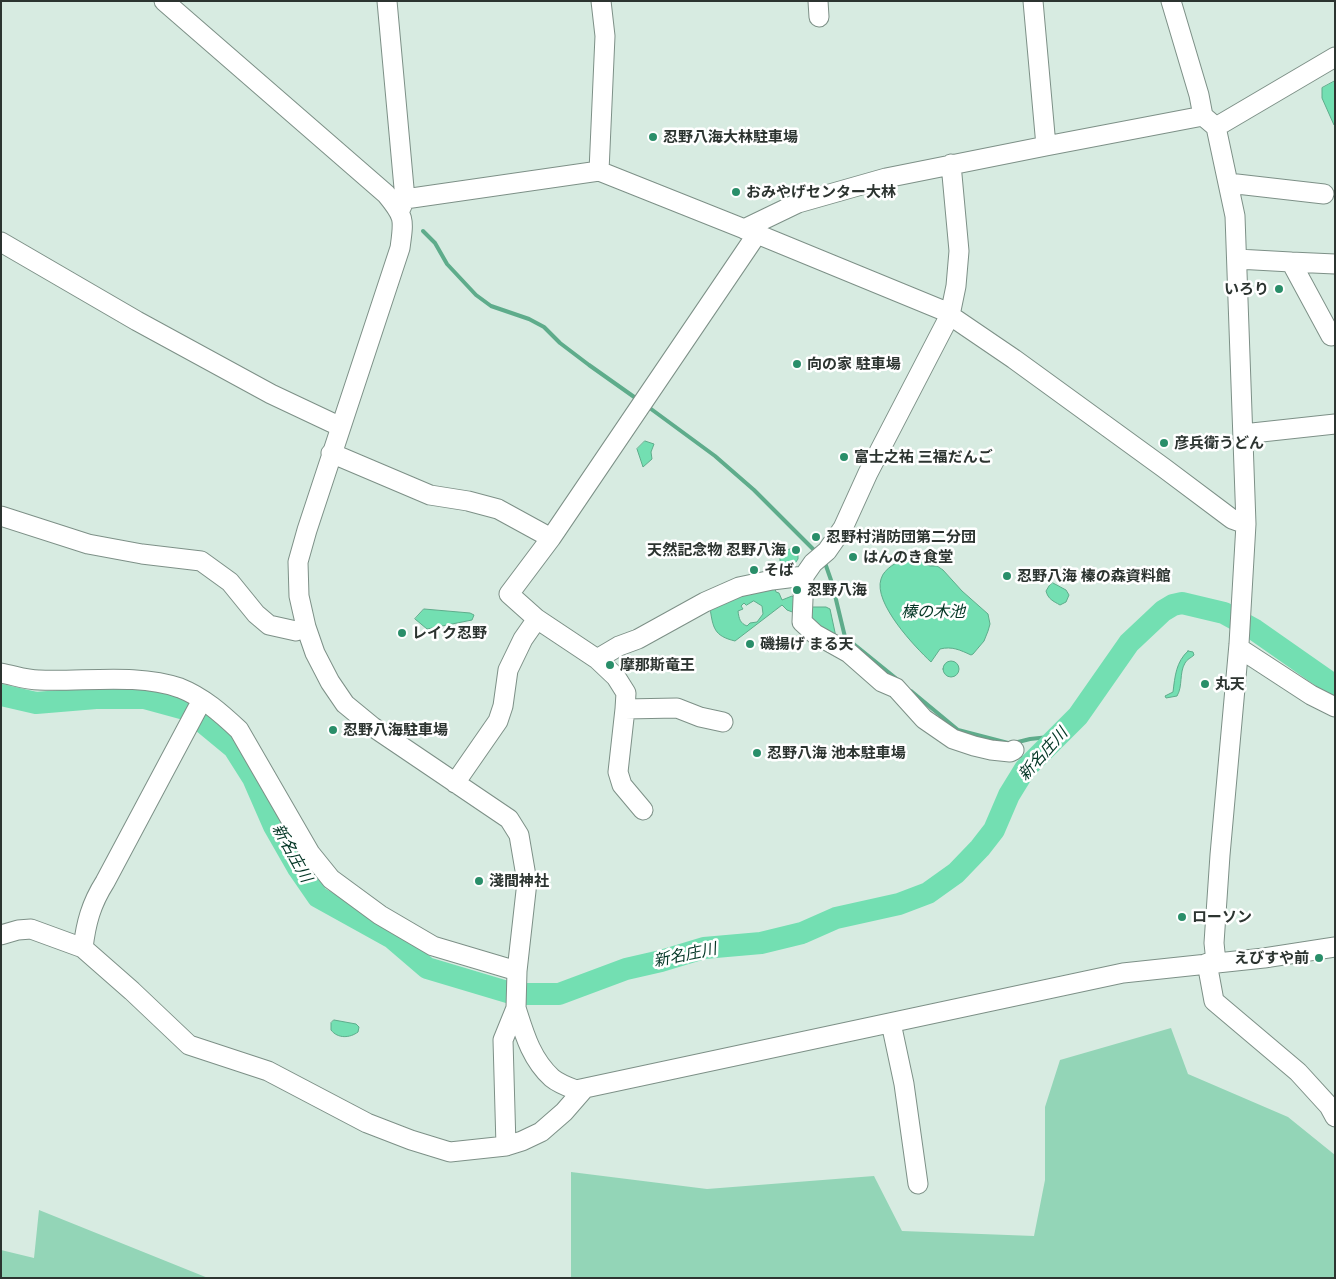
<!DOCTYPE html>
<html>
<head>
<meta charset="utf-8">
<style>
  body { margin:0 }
  #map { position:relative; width:1336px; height:1279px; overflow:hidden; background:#d7ebe1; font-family:"Golos Text",sans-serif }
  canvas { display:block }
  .frame { position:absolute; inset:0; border:2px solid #2c3430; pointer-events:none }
</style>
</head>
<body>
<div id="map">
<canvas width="1336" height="1279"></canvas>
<div class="frame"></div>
</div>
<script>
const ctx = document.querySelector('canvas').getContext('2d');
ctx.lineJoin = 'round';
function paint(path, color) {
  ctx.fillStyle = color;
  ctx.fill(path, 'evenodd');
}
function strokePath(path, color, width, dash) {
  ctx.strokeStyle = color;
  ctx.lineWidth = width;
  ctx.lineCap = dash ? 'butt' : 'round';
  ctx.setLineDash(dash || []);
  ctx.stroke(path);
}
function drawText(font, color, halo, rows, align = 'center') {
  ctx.font = font + ' "Golos Text","Noto Sans JP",sans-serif';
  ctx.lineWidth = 5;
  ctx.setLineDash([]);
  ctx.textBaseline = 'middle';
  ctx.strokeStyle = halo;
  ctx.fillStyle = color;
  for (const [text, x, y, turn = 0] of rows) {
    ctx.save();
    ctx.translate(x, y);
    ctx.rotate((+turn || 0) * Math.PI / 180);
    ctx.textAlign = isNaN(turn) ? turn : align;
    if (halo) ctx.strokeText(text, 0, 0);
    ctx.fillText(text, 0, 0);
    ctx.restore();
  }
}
const green = new Path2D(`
  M1171 1028 1188 1074 1288 1117 1335 1155V1278H571V1172L707 1189 874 1176 902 1231 1034 1236 1045 1180V1107L1060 1060Z
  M39 1210 208 1278H1V1250L34 1258Z`);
const water = new Path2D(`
  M1335 81V125H1334L1322 98V88Z
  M645 441 654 444 651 452 652 459 643 467 637 449Z
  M791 549 798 555V559L791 569 782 566 780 561V555L787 550Z
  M907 557 914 562H921L930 566H937L943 570 962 591 988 614 990 624 988 631 984 641 973 654 971 655C960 650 952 646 940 649L931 662C915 647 873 603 881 579 884 568 898 562 907 557Z
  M1053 583 1066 590 1069 595 1066 602 1060 605C1053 601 1048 599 1046 591L1049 586Z
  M775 589 776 592 779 593 782 600 792 596 796 599 795 613 787 610 782 605 735 641C714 636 713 628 710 608L748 590ZM754 601 762 606 763 614 757 622 750 623 747 626C740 623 739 619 738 611L743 609 741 606 744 603 746 605Z
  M809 607H826L830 609 836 637 808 623Z
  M424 609 470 613 474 615 472 620 427 629 415 619Z
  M1188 651 1193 652 1194 655C1191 658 1187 659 1185 663 1179 673 1183 686 1177 696L1166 698 1165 696 1173 692C1175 676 1176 662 1188 651Z
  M943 669a8 8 0 1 1 16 0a8 8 0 1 1-16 0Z
  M334 1020 356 1024 359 1027 358 1032C350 1038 338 1039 331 1030V1023Z`);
const stream = new Path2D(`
  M423 231 435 243 447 264 476 295 491 306 529 319 544 327 560 343 589 365 637 399
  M647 406 715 456 754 490 817 553
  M824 560 832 583 845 637 898 680
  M911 691 958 730 1008 743
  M1014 743 1030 739 1049 737 1066 729`);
const river = new Path2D(`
  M1 695 36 703 96 698H144L188 710 234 748 253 778 274 826 298 868 318 897 392 938 427 968 514 994H559L626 969 661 961 704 948 761 943 802 933 836 918 899 904 928 893 956 873 980 848 994 830 1009 795 1025 769 1078 716 1129 643 1163 611 1173 605 1182 603 1224 613 1255 630 1335 686`);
const minor = new Path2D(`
  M164 1 386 194C405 217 404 219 400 248L307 530 298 562 299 596 306 627 315 653 330 682 345 704 373 727 509 819 519 835 527 882 517 971 516 1008 503 1040 506 1146
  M387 1 405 199 400 210
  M818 1 819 17
  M1033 1 1046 146
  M1171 1 1199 95 1203 116 1216 127 1235 216 1246 524 1239 644 1220 855 1214 943 1216 962
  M1216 127 1335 57
  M599 171 605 36 601 1
  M1228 183 1324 194
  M405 199 599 171 757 234 942 310 1014 359 1164 468 1232 519 1246 524
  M744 229 798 203 886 178 1046 146 1203 116
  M757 234 551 538 509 594 537 619 597 659 619 646 638 639 705 602 739 587 772 580 804 576 813 563 827 551 843 528 868 473 950 315 956 286 959 251 951 164
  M1 242 137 321 271 394 341 427
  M1237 259 1291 262 1331 336
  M1291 262 1335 264
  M1243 434 1335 424
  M331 453 430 495 468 501 498 509 551 538
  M1 516 88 544 142 554 201 561 230 582 256 614 269 625 296 631 306 627
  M804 576 802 622 815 634 849 653 882 682 896 688 924 719 953 739 974 746 991 750 1010 752 1014 750
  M1239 648 1311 695 1335 707
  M597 659 616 677 626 693 625 709 618 772 622 785 643 810
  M1 673C13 675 26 680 39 680 83 682 138 673 180 688 203 697 222 714 239 730L310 853 331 879 380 915 433 946 517 971
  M625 709 677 708 700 717 723 722
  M455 783 498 721 503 706 508 670 523 639 537 619
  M1 935 18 930 31 929 83 948 132 991 189 1045 268 1071 367 1123 411 1140 450 1152 506 1146 522 1141 541 1132 564 1112 584 1089
  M83 948C86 923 91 904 105 882L202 700
  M1207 963 1214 1001 1298 1072 1329 1106 1335 1117
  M516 1008C524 1033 531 1059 552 1078 558 1083 568 1087 576 1090L1123 973 1264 958 1335 947
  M891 1023 904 1084 918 1184`);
const markers = [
  [653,137,5,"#298e69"],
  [736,192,5,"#298e69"],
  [1279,289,5,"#298e69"],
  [797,364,5,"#298e69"],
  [1164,443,5,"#298e69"],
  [844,457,5,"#298e69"],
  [816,537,5,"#298e69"],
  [796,550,5,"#298e69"],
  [853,557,5,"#298e69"],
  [754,570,5,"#298e69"],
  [1007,576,5,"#298e69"],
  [797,590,5,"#298e69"],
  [402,633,5,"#298e69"],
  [750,644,5,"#298e69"],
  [610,665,5,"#298e69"],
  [1205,684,5,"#298e69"],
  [333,730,5,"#298e69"],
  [757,753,5,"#298e69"],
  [479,881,5,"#298e69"],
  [1182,917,5,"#298e69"],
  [1319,958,5,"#298e69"]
];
const poiNames = [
  ["忍野八海大林駐車場",663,137],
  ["おみやげセンター大林",746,192],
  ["いろり",1269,289,"right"],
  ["向の家 駐車場",807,364],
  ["彦兵衛うどん",1174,443],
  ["富士之祐 三福だんご",854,457],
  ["忍野村消防団第二分団",826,537],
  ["天然記念物 忍野八海",786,550,"right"],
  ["はんのき食堂",863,557],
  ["そば",764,570],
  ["忍野八海 榛の森資料館",1017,576],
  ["忍野八海",807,590],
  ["レイク忍野",412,633],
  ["磯揚げ まる天",760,644],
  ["摩那斯竜王",620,665],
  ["丸天",1215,684],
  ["忍野八海駐車場",343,730],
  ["忍野八海 池本駐車場",767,753],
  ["淺間神社",489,881],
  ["ローソン",1192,917],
  ["えびすや前",1309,958,"right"]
];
const waterNames = [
  ["榛の木池",933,612],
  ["新名庄川",1043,754,-48],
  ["新名庄川",292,853,61],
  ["新名庄川",685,955,-12]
];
paint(green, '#93d5b7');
paint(water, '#73dfb2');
strokePath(water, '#5eac8b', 1);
strokePath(stream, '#5eac8b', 4);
strokePath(river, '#73dfb2', 22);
strokePath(minor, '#7d9087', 21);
strokePath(minor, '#fff', 19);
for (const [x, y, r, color] of markers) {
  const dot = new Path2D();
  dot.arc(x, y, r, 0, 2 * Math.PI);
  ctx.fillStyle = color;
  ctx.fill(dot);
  strokePath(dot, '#fff', 2);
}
drawText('bold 15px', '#2c3430', '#fff', poiNames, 'left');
drawText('italic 16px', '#033625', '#fff', waterNames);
</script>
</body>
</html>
